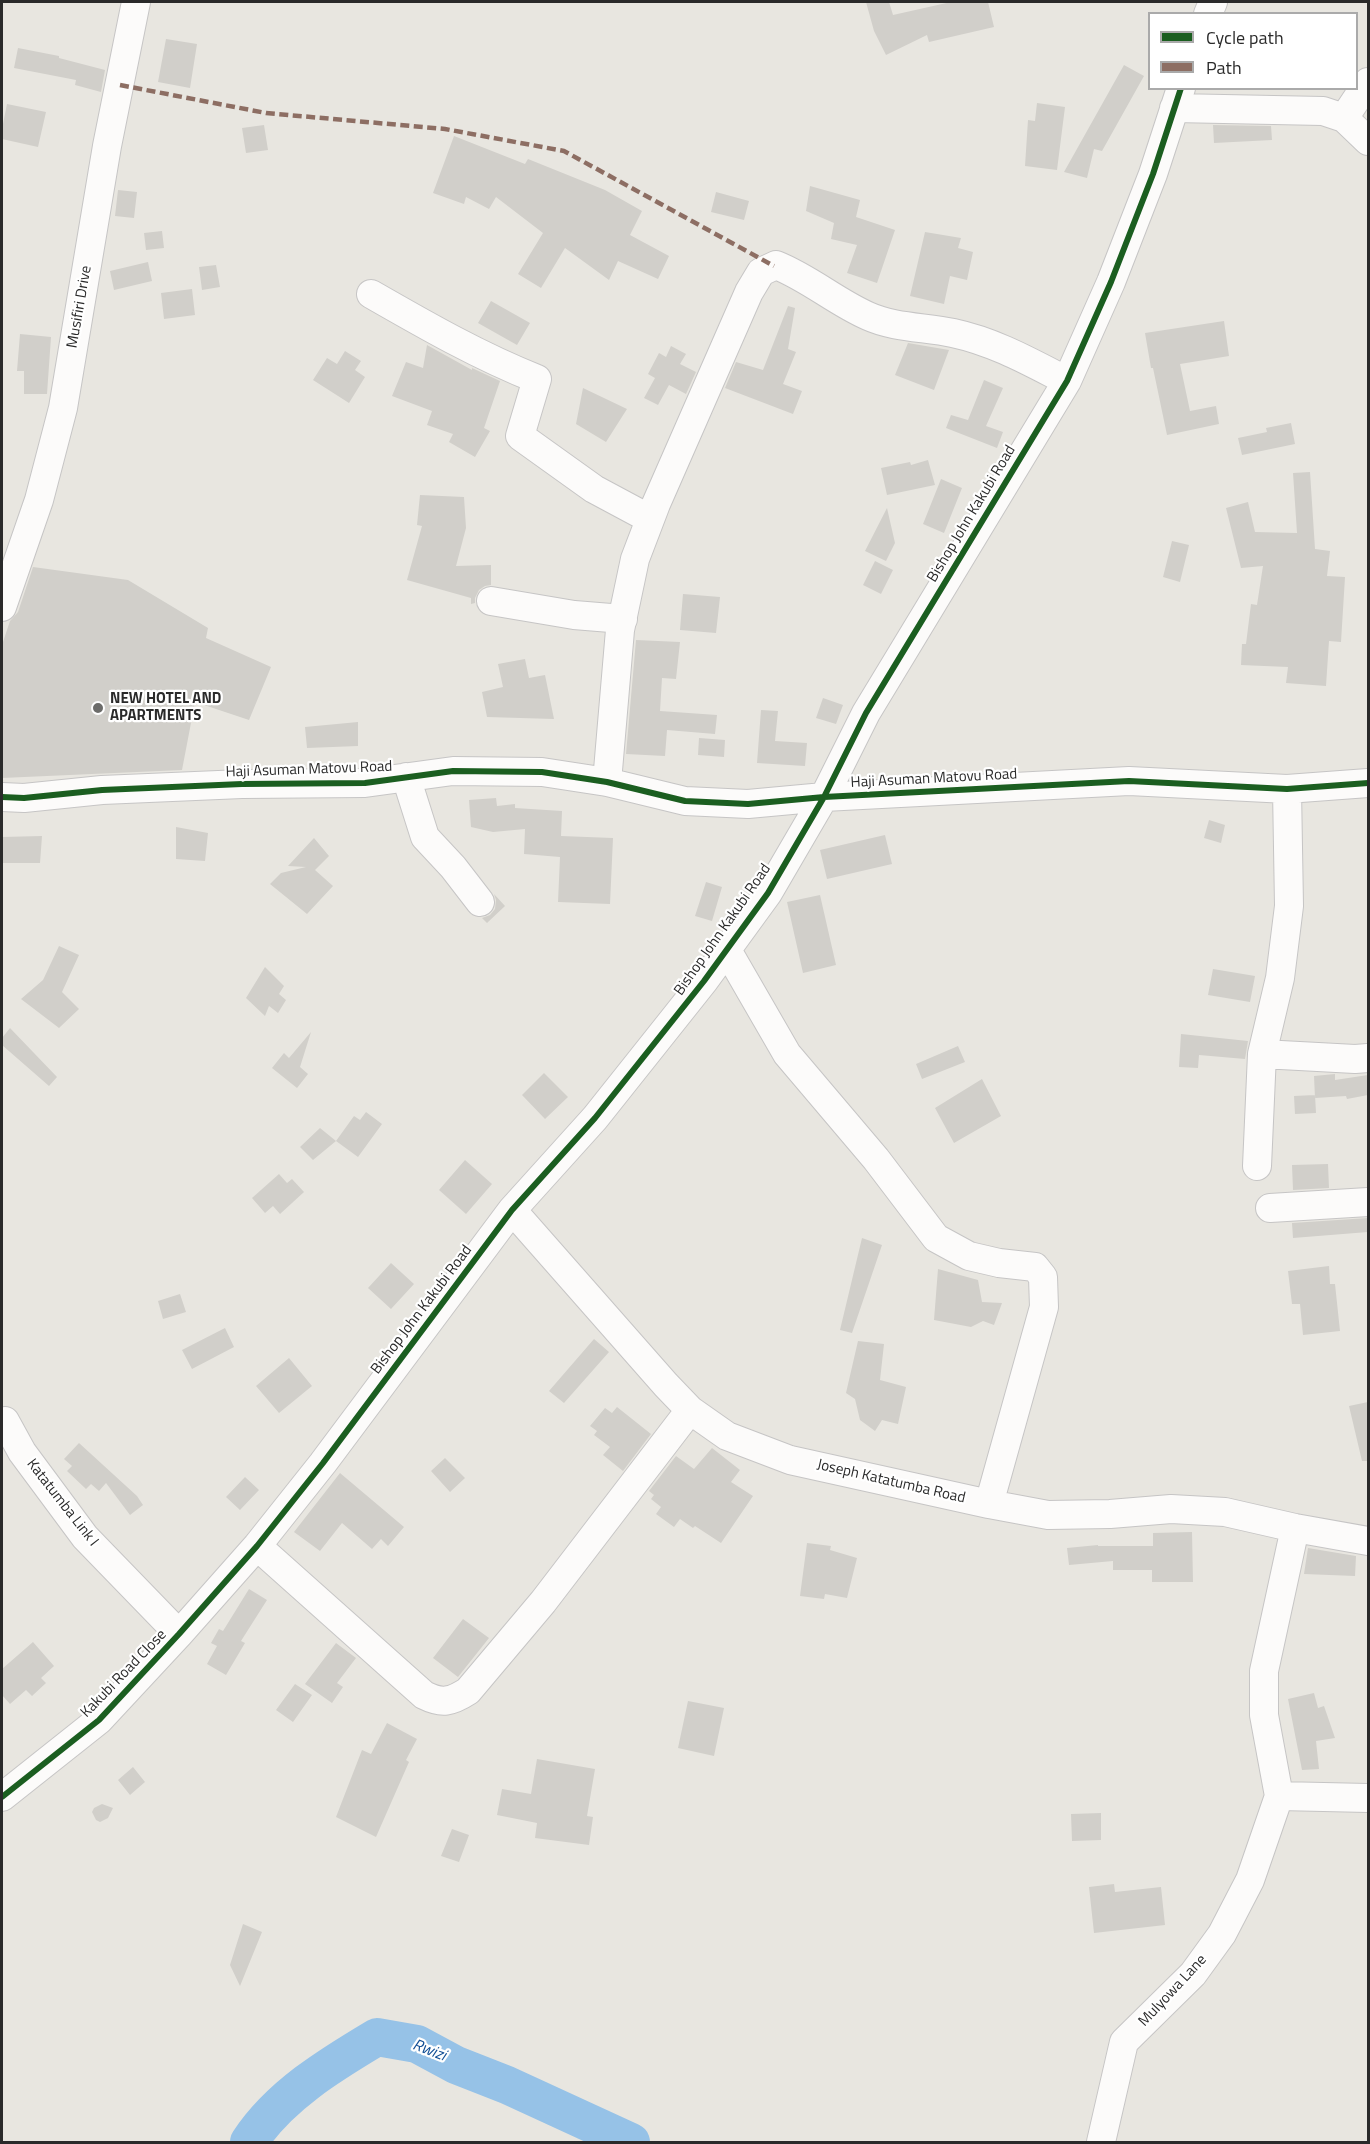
<!DOCTYPE html>
<html>
<head>
<meta charset="utf-8">
<style>
  body { margin:0 }
  #map { position:relative; width:1370px; height:2144px; overflow:hidden; background:#e8e6e0; font-family:"Titillium Web",sans-serif }
  canvas { display:block }
  .frame { position:absolute; inset:0; border:3px solid #2a2a2a; pointer-events:none }
  .legend { position:absolute; left:1148px; top:12px; width:210px; height:78px; box-sizing:border-box; background:#fff; border:2px solid #aaa; margin:0; padding:8px 10px; list-style:none; font-size:18px; color:#2a2a2a }
  .legend li { display:flex; align-items:center; gap:12px; height:30px }
  .legend b { width:30px; border:2px solid #aaa }
</style>
</head>
<body>
<div id="map">
<canvas width="1370" height="2144"></canvas>
<div class="frame"></div>
<ul class="legend">
<li><b style="height:8px;background:#1b5e20"></b>Cycle path</li>
<li><b style="height:8px;background:#8d6e63"></b>Path</li>
</ul>
</div>
<script>
const ctx = document.querySelector('canvas').getContext('2d');
ctx.lineJoin = 'round';
function strokePath(path, color, width, dash) {
  ctx.strokeStyle = color;
  ctx.lineWidth = width;
  ctx.lineCap = dash ? 'butt' : 'round';
  ctx.setLineDash(dash || []);
  ctx.stroke(path);
}
function paint(path, color) {
  ctx.fillStyle = color;
  ctx.fill(path, 'evenodd');
}
function drawText(font, color, halo, rows, align = 'center') {
  ctx.font = font + ' "Titillium Web",sans-serif';
  ctx.lineWidth = 4.5;
  ctx.setLineDash([]);
  ctx.textBaseline = 'middle';
  ctx.strokeStyle = halo;
  ctx.fillStyle = color;
  for (const [text, x, y, turn = 0] of rows) {
    ctx.save();
    ctx.translate(x, y);
    ctx.rotate((+turn || 0) * Math.PI / 180);
    ctx.textAlign = isNaN(turn) ? turn : align;
    if (halo) ctx.strokeText(text, 0, 0);
    ctx.fillText(text, 0, 0);
    ctx.restore();
  }
}
const river = new Path2D(`
  M249 2142C279 2096 330 2065 377 2037L417 2044 456 2065 507 2085 631 2142`);
const building = new Path2D(`
  M866 2H889L893 15 951 2H988L994 27 929 42 927 35 886 55 874 31Z
  M166 39 197 44 190 88 158 82Z
  M18 48 59 56V58L105 70 101 92 75 85 76 80 14 68Z
  M1124 65 1144 76 1102 151 1094 149 1087 178 1064 172Z
  M1037 103 1065 107 1057 170 1025 166 1028 120 1035 121Z
  M7 104 46 112 38 147 2 139V129Z
  M264 125 268 150 246 153 242 128Z
  M1213 125 1271 126 1272 140 1214 143Z
  M454 136 525 164 528 159 605 190 642 211 630 235 669 256 658 279 618 261 609 280 565 248 541 288 518 274 543 233 496 197 489 209 466 197 464 204 433 193Z
  M810 186 860 200 856 217 895 230 877 283 847 273 857 245 831 239 834 223 806 211Z
  M118 190 137 192 134 218 115 216Z
  M716 192 749 201 744 220 711 212Z
  M162 231 164 248 146 250 144 233Z
  M925 232 961 238 958 248 973 252 967 280 950 276 944 304 910 296Z
  M148 262 152 281 114 290 110 271Z
  M216 265 220 287 202 290 199 267Z
  M192 289 195 315 164 319 161 293Z
  M491 301 530 323 517 345 478 323Z
  M788 306 795 308 788 349 796 352 783 384 802 391 793 414 725 388 736 362 763 370Z
  M1224 321 1229 356 1180 364 1190 411 1216 406 1219 424 1167 435 1153 368H1151L1145 333Z
  M20 334 51 337 47 394H24V371H17Z
  M908 343 949 350 934 390 895 375Z
  M427 345 472 370V368L500 381 484 428 490 431 475 457 449 442 453 434 427 425 432 411 392 396 406 362 423 368Z
  M671 346 686 354 680 364 696 372 686 394 669 385 658 405 644 398 655 378 648 374 659 353 666 357Z
  M345 351 361 361 355 370 365 377 349 403 313 380 327 358 337 364Z
  M984 380 1003 388 986 426 1003 432 997 448 946 428 951 415 968 420Z
  M583 388 627 409 606 442 576 424Z
  M1291 423 1295 444 1242 455 1238 438 1267 432 1266 428Z
  M928 460 935 485 887 495 881 468 910 462 911 465Z
  M1310 472 1315 549 1330 551 1327 576 1345 577 1341 642 1329 641 1326 686 1286 683 1288 667 1241 665 1242 644H1246L1251 604 1257 605 1263 566 1241 568 1226 508 1248 502 1255 532 1297 533 1293 473Z
  M941 479 962 488 944 533 923 524Z
  M420 495 464 497 466 528 456 566 491 565V585L485 586 479 590 475 598V603L471 604V598L407 580 422 526 417 525Z
  M887 508 895 543 886 561 865 551Z
  M1172 541 1189 545 1180 582 1163 577Z
  M875 561 893 570 881 594 863 585Z
  M33 567 128 580 208 628 206 638 271 667 249 720 195 702 182 770 2 778V645L10 621 18 612Z
  M683 594 720 597 716 633 680 630Z
  M636 640 680 642 676 679 662 678 660 711 717 715 715 734 667 730 665 756 626 754Z
  M525 659 529 678 545 675 554 719 487 717 482 692 503 687 498 664Z
  M823 698 843 705 836 724 816 718Z
  M761 710 778 711 775 741 807 743 805 766 757 763Z
  M358 722V746L307 748 305 727Z
  M699 738 725 740 724 757 698 755Z
  M496 798 497 806 515 804V808L562 811 561 836 613 838 610 904 558 902 560 857 524 854 525 829 493 832 471 827 469 800Z
  M1209 820 1225 825 1221 843 1204 838Z
  M176 827 208 833 205 861 176 859Z
  M885 835 892 864 827 879 820 850Z
  M42 836 40 863H2V837Z
  M314 838 329 856 315 870 333 886 307 914 270 884 281 873 306 867 288 866Z
  M706 882 722 887 712 921 695 916Z
  M494 894 505 906 487 923 482 918 490 915 495 909 496 900Z
  M820 895 836 965 803 973 787 902Z
  M59 946 79 955 62 992 79 1009 59 1028 21 999 43 980Z
  M265 967 284 986 279 994 286 1000 278 1013 269 1006 265 1016 246 998Z
  M1213 969 1255 976 1250 1002 1208 995Z
  M10 1028 57 1077 49 1086 2 1045V1038Z
  M311 1032 300 1067 308 1074 297 1088 272 1068 284 1053 289 1058Z
  M1181 1034 1248 1041 1245 1059 1199 1055 1198 1068 1179 1067Z
  M958 1046 965 1062 922 1079 916 1064Z
  M544 1073 568 1097 545 1119 522 1095Z
  M1335 1074V1080L1368 1075V1095L1347 1099 1346 1096 1315 1098 1314 1076Z
  M982 1079 1001 1116 954 1143 935 1108Z
  M1315 1095 1316 1113 1295 1114 1294 1096Z
  M366 1112 382 1124 358 1157 336 1141 354 1116 360 1120Z
  M320 1128 336 1141 313 1160 300 1147Z
  M465 1160 492 1184 466 1214 439 1190Z
  M1328 1164 1329 1188 1293 1190 1292 1165Z
  M279 1174 287 1183 292 1179 304 1192 280 1214 273 1206 265 1213 252 1198Z
  M1368 1218V1232L1293 1238 1292 1223Z
  M862 1238 882 1245 852 1333 840 1330Z
  M391 1263 414 1284 391 1309 368 1288Z
  M1329 1266 1330 1284H1335L1340 1331 1303 1335 1300 1304H1292L1288 1271Z
  M938 1269 978 1280 982 1302 1002 1303 994 1325 983 1321 971 1327 934 1320Z
  M180 1294 186 1312 163 1319 158 1301Z
  M225 1328 234 1347 192 1369 182 1350Z
  M594 1339 609 1352 564 1403 549 1391Z
  M858 1341 884 1344 880 1380 906 1387 898 1424 882 1420 875 1431 860 1420 855 1399 846 1393Z
  M289 1358 312 1386 279 1413 256 1386Z
  M1368 1402V1461H1362L1349 1406Z
  M617 1407 651 1434 623 1471 603 1455 610 1447 594 1435 597 1431 590 1426 605 1408 612 1413Z
  M79 1443 137 1496 143 1505 130 1515 106 1483 99 1491 91 1484 86 1489 67 1471 72 1466 64 1459Z
  M712 1448 740 1470 731 1482 753 1496 721 1543 695 1526 693 1528 680 1519 674 1527 656 1514 661 1507 651 1499 654 1495 649 1491 676 1456 694 1469Z
  M445 1458 465 1478 450 1492 431 1471Z
  M340 1473 404 1527 388 1546 381 1539 372 1549 342 1523 320 1551 294 1532Z
  M245 1477 259 1490 240 1510 226 1497Z
  M1192 1532 1193 1582H1152V1570H1113V1561L1069 1565 1067 1548 1098 1545V1546H1153V1533Z
  M807 1543 831 1546 830 1550 857 1558 847 1598 825 1594 824 1599 800 1596Z
  M1308 1548 1356 1556 1355 1576 1304 1574Z
  M249 1589 267 1600 241 1641 245 1643 226 1675 207 1664 217 1646 211 1643 219 1629 223 1631Z
  M463 1619 489 1638 458 1677 433 1658Z
  M33 1642 54 1666 41 1678 46 1683 32 1696 26 1690 10 1704 2 1695V1669Z
  M336 1643 356 1658 337 1683 343 1687 332 1703 305 1684Z
  M295 1684 312 1695 293 1722 276 1710Z
  M1314 1693 1318 1708 1324 1706 1335 1738 1316 1741 1319 1769 1302 1770 1288 1699Z
  M688 1701 724 1708 714 1756 678 1748Z
  M387 1723 417 1739 406 1760 409 1762 376 1837 336 1817 362 1750 371 1754Z
  M537 1759 595 1769 587 1816 593 1817 589 1845 535 1838 537 1823 497 1815 502 1789 531 1794Z
  M133 1767 145 1782 130 1795 118 1780Z
  M102 1804 113 1808 108 1818 100 1822 96 1820 92 1812 94 1808Z
  M1101 1813V1840L1072 1841 1071 1814Z
  M452 1829 469 1835 459 1862 441 1856Z
  M1114 1884 1115 1892 1161 1887 1165 1925 1094 1933 1089 1887Z
  M243 1924 262 1932 240 1986 230 1965Z`);
const minor = new Path2D(`
  M1208 14 1213 2
  M1174 108 1323 111 1344 118 1368 141
  M1344 118 1368 82
  M371 294C425 325 479 356 537 379L520 436 594 489 650 519
  M491 601 574 615 623 619
  M2 607 39 500 63 408 107 146 136 2
  M406 777 425 837 453 867 480 902
  M607 782 620 630 635 559 656 504 749 292 761 272 776 265C809 278 836 302 868 316 894 328 926 327 953 333 995 342 1030 362 1067 381
  M2 797 24 798 102 790 242 784 365 783 453 771 542 772 607 782 685 801 748 804 824 797 1129 781 1287 789 1368 783
  M727 950 787 1054 876 1159 936 1238 969 1256 999 1263 1035 1267 1043 1277 1044 1307 989 1504
  M1262 1054 1355 1059 1368 1058
  M1257 1166 1262 1054 1280 978 1289 906 1287 789
  M1270 1208 1368 1202
  M512 1210 666 1385 690 1410 727 1436 790 1460 989 1504 1048 1515 1110 1514 1171 1509 1225 1512 1295 1528 1368 1541
  M2 1422 5 1421 22 1452 85 1537 179 1634
  M257 1546 424 1695C442 1704 451 1702 468 1691L543 1602 690 1410
  M1279 1796 1368 1798
  M2 1797 99 1720 179 1634 257 1546 323 1463 512 1210 595 1118 704 981 768 893 824 797 866 713 1067 381 1111 282 1153 174 1181 88
  M1101 2142 1124 2042 1193 1974 1222 1934 1250 1880 1279 1796 1264 1715V1671L1295 1528`);
const quiet = new Path2D(`
  M120 85 266 113 445 129 564 151 774 266`);
const cycleway = new Path2D(`
  M2 797 24 798 102 790 242 784 365 783 453 771 542 772 607 782 685 801 748 804 824 797 1129 781 1287 789 1368 783
  M2 1797 99 1720 179 1634 257 1546 323 1463 512 1210 595 1118 704 981 768 893 824 797 866 713 1067 381 1111 282 1153 174 1181 88`);
const markers = [
  [98,708,6,"#6c6c6a"]
];
const streetNames = [
  ["Musifiri Drive",80,307,-80],
  ["Bishop John Kakubi Road",972,514,-59],
  ["Haji Asuman Matovu Road",309,770,-2],
  ["Haji Asuman Matovu Road",934,779,-3],
  ["Bishop John Kakubi Road",723,930,-55],
  ["Bishop John Kakubi Road",422,1310,-53],
  ["Joseph Katatumba Road",891,1482,13],
  ["Katatumba Link I",62,1503,52],
  ["Kakubi Road Close",124,1674,-46],
  ["Mulyowa Lane",1173,1991,-47]
];
const poiNames = [
  ["NEW HOTEL AND",110,699],
  ["APARTMENTS",110,716]
];
const waterNames = [
  ["Rwizi",429,2051,21]
];
strokePath(river, '#96c2e7', 38);
paint(building, '#d1cfca');
strokePath(minor, '#c6c5c5', 30);
strokePath(minor, '#fcfbfa', 28);
strokePath(quiet, '#8d6e63', 4.5, [9, 4.5]);
strokePath(cycleway, '#1b5e20', 6);
for (const [x, y, r, color] of markers) {
  const dot = new Path2D();
  dot.arc(x, y, r, 0, 2 * Math.PI);
  ctx.fillStyle = color;
  ctx.fill(dot);
  strokePath(dot, '#fff', 2);
}
drawText('15px', '#2a2a2a', '#fff', streetNames);
drawText('bold 15px', '#2a2a2a', '#fff', poiNames, 'left');
drawText('italic 16px', '#124f95', '#fff', waterNames);
</script>
</body>
</html>
